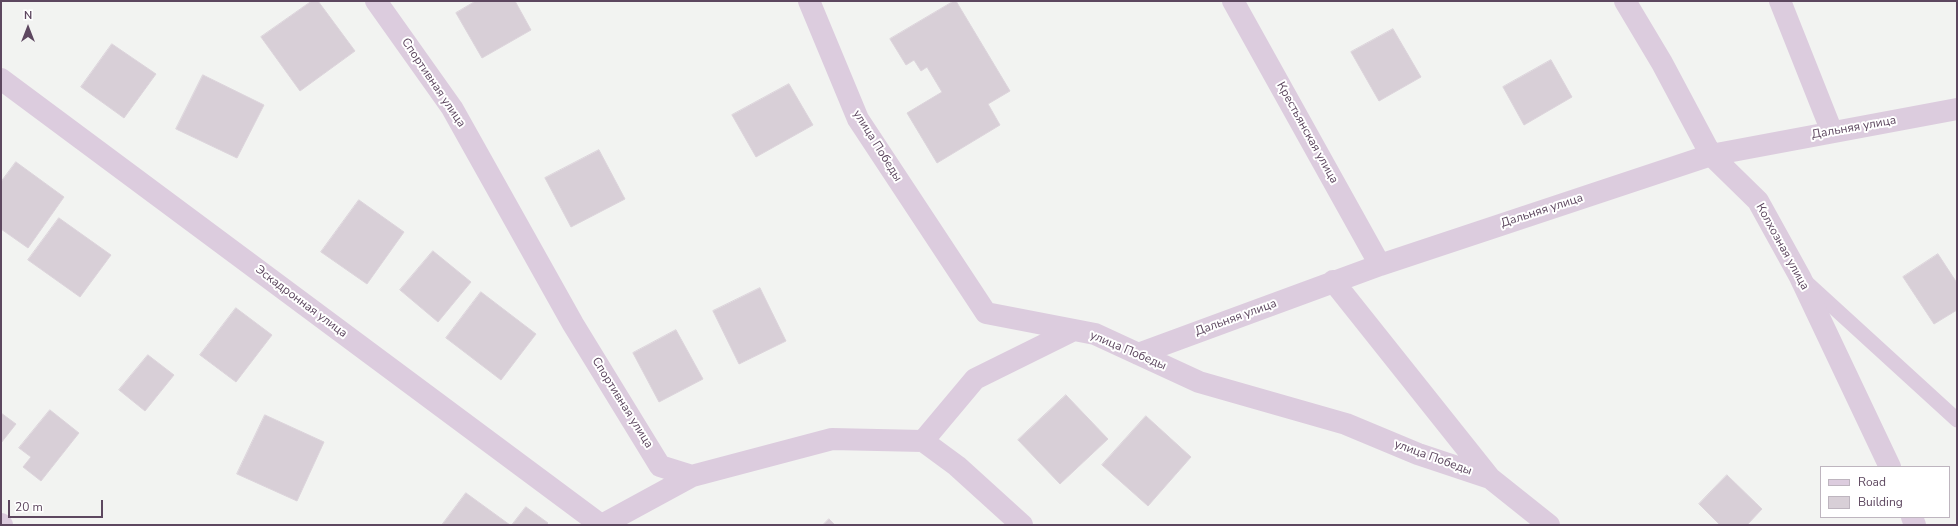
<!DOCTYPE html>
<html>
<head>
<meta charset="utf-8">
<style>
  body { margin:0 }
  #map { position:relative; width:1958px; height:526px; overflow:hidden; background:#f2f3f1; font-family:"Nunito Sans",sans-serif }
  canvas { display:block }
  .frame { position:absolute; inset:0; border:2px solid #5d475f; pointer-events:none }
  .legend { position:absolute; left:1820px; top:466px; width:130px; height:52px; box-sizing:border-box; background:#fff; border:1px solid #beb5bf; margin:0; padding:5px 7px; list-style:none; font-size:12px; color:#5d475f }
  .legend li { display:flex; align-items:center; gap:8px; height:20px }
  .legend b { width:20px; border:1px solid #beb5bf }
  .north { position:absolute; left:8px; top:8px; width:40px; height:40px; -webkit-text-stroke:3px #fff; paint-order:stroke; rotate:0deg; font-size:11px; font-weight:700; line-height:16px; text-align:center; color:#5d475f }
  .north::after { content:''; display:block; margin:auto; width:14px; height:18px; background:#5d475f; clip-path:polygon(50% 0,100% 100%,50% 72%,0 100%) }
  .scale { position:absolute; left:8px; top:500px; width:95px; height:18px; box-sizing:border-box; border:2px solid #5d475f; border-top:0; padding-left:5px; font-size:12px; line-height:14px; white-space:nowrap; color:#5d475f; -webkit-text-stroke:3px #fff; paint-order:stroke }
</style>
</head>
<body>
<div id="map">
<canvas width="1958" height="526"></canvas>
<div class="frame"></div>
<ul class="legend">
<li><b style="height:5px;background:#dcccde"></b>Road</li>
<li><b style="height:11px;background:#d8cfd7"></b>Building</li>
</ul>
<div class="north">N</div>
<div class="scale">20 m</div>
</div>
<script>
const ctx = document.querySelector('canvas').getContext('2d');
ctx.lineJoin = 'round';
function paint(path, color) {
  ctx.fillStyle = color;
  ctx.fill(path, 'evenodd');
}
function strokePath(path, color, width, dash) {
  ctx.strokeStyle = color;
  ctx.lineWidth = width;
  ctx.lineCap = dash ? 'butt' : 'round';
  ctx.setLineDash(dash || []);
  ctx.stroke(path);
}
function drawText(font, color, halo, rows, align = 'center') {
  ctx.font = font + ' "Nunito Sans",sans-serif';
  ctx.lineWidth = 4;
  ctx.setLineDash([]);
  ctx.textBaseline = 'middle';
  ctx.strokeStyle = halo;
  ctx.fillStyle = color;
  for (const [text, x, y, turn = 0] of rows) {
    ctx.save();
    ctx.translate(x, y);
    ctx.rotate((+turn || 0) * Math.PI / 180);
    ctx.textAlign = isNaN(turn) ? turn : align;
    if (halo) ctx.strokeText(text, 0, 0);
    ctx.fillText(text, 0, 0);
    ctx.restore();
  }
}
const building = new Path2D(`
  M312 1H318L355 51 300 91 261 37Z
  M476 1H515L531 30 482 58 456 13Z
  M954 1H956L1010 91 988 104 1000 125 937 163 907 113 942 92 927 67 921 71 914 60 906 65 890 39Z
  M1393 29 1421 77 1379 101 1351 52Z
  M112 44 156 74 124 118 81 87Z
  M1551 60 1572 97 1524 125 1503 87Z
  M203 75 264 105 237 158 176 129Z
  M789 84 813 125 756 157 732 115Z
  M599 150 625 199 571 227 545 178Z
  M16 162 64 197 28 248 1 229V182Z
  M359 200 404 232 367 284 321 252Z
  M59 218 111 255 80 297 28 260Z
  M433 251 471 282 438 322 400 290Z
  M1938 254 1957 283V310L1934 324 1903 277Z
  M760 288 786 341 739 364 713 311Z
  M481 292 536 334 501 380 446 338Z
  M236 308 272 335 236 382 200 355Z
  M676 330 703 379 659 402 633 353Z
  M148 355 174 375 145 411 119 390Z
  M1066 395 1108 439 1060 484 1018 440Z
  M50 410 79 433 41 481 23 467 31 457 19 448Z
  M1 413 16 424 1 443Z
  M265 415 324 442 297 501 237 474Z
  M1146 416 1191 457 1148 506 1102 465Z
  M1727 475 1762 509 1747 525H1720L1699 504Z
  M466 493 510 525H442Z
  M526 507 548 523 546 525H512Z
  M829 519 835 525H823Z`);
const lane = new Path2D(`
  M1807 283 1957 420`);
const street = new Path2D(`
  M376 1 452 108 573 324 660 466 692 476 832 439 923 441 957 466 1022 525
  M809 1 858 119 986 313 1095 334 1199 382 1346 424 1418 454 1490 478 1549 525
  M1233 1 1380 265
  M1625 1 1662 63 1711 155 1758 201 1800 277 1890 467
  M1780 1 1832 132
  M1 79 601 525
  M1333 281 1490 478
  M1138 354 1380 265 1711 155 1957 109
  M923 441 975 379 1074 330
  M1912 517 1915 525
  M1 524 2 525
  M602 525 692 476`);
const streetNames = [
  ["Спортивная улица",433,83,56],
  ["Дальняя улица",1854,128,-10],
  ["Крестьянская улица",1307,133,61],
  ["улица Победы",877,146,58],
  ["Дальняя улица",1542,211,-18],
  ["Колхозная улица",1782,247,61],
  ["Эскадронная улица",301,302,37],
  ["Дальняя улица",1236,318,-20],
  ["улица Победы",1128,351,23],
  ["Спортивная улица",622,403,58],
  ["улица Победы",1433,458,20]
];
paint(building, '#d8cfd7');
strokePath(building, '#dcd4db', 1);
strokePath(lane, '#dcccde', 15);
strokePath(street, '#dcccde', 22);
drawText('12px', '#5d475f', '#fff', streetNames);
</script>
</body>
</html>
